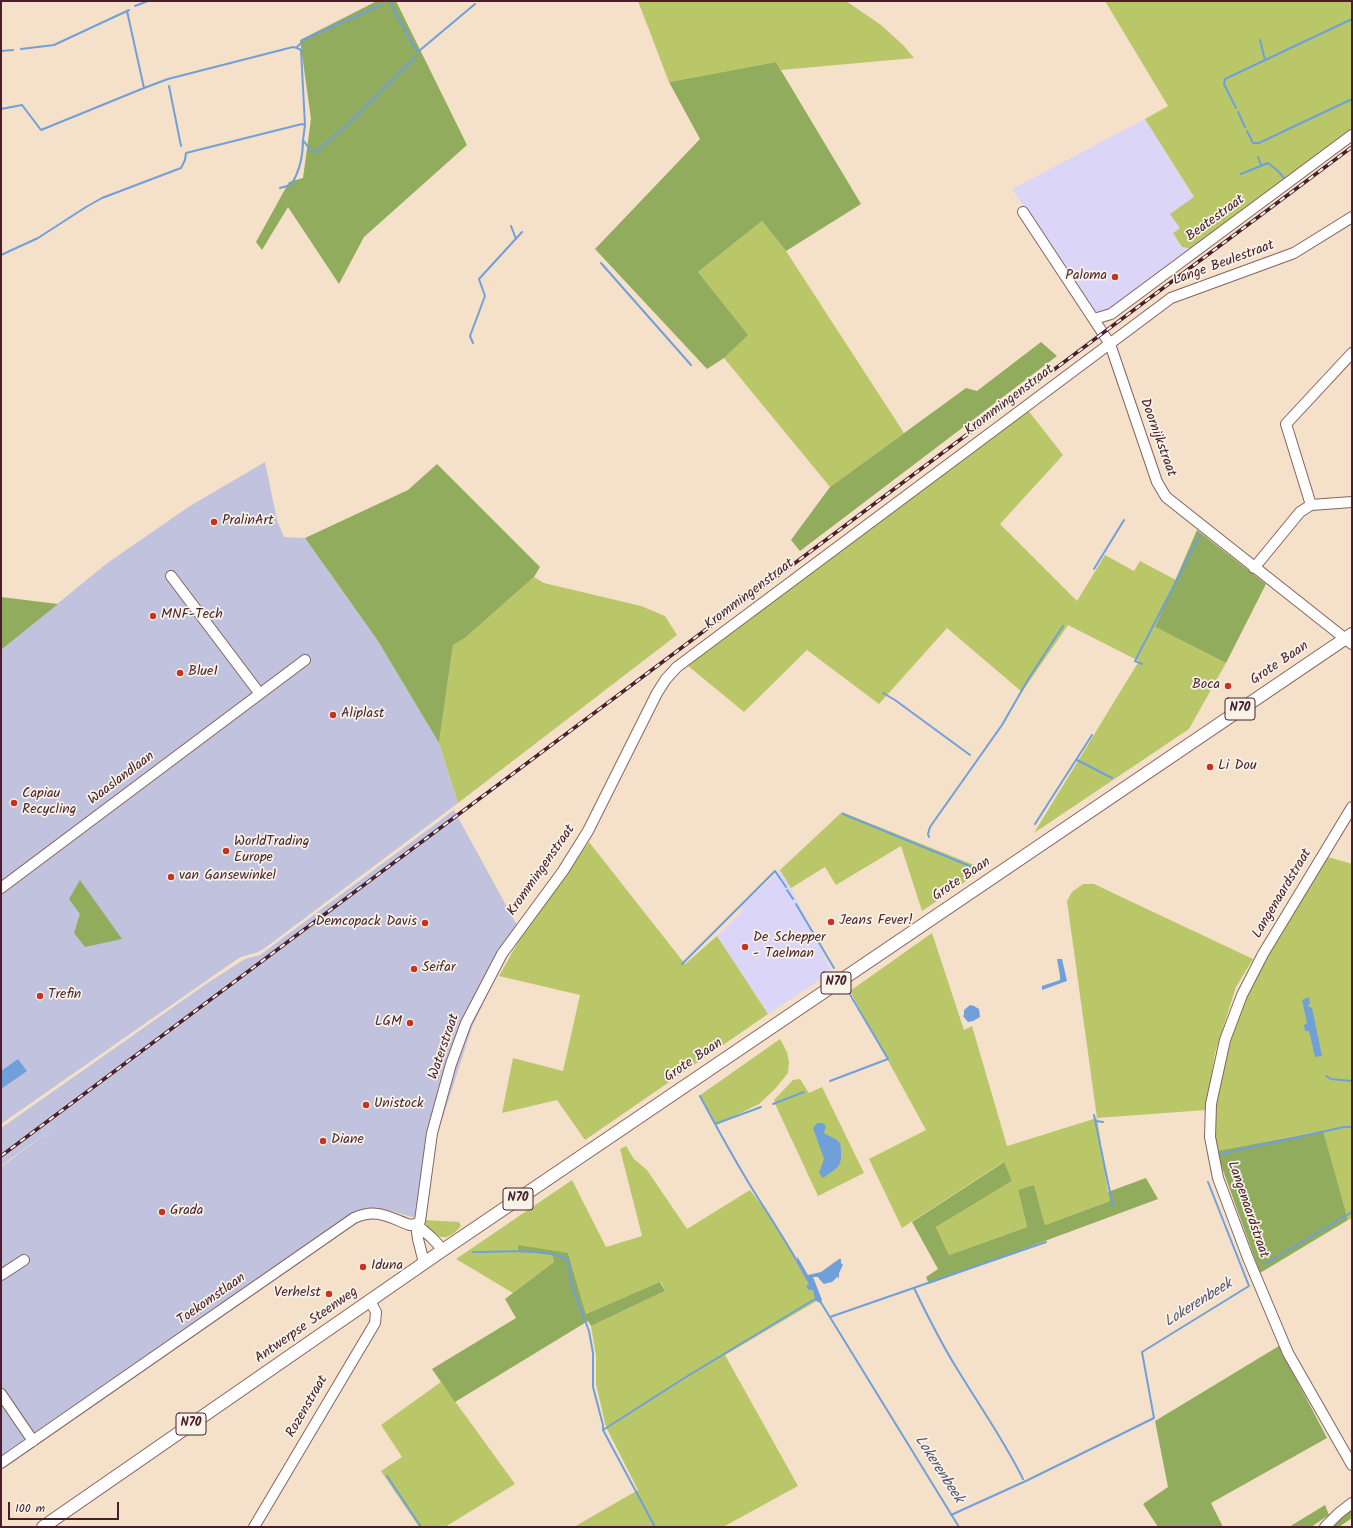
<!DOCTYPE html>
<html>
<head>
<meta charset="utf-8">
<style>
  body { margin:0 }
  #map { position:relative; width:1353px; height:1528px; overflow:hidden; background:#f5e1c9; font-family:Kalam,sans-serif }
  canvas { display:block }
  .frame { position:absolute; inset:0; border:2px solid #4a1f2b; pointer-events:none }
  .scale { position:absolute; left:8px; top:1502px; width:111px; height:18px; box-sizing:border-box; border:2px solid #4a1f2b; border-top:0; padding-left:5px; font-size:12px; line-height:14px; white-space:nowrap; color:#4a1f2b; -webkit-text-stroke:3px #f7f3e8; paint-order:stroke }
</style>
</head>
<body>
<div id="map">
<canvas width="1353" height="1528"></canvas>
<div class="frame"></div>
<div class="scale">100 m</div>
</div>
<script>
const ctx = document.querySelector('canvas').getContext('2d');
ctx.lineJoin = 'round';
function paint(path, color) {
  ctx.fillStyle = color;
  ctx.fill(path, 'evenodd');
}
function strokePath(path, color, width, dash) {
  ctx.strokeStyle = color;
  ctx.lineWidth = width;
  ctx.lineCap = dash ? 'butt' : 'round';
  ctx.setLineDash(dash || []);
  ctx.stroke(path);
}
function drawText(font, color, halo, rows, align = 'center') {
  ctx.font = font + ' Kalam,sans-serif';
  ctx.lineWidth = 3.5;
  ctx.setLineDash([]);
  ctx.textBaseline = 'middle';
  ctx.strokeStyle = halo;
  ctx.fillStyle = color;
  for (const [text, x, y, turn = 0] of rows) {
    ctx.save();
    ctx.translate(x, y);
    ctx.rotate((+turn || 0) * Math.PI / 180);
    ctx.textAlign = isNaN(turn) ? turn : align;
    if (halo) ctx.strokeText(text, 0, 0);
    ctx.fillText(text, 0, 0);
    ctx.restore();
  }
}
const built = new Path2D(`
  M1145 119 1194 198 1180 228 1173 233 1194 249 1099 317 1012 189Z
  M780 870 791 888 832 972 768 1014 717 936 743 910 740 907Z`);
const industrial = new Path2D(`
  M265 462 277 520 284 537 305 538 378 641 439 743 458 803 265 948 258 952 241 957 236 960 1 1124V650L106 564 190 506Z
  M454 810 519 929 472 1027 437 1136 426 1221 387 1210 365 1216 1 1470V1167L63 1121 1 1166V1128L206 984 245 959 260 955Z`);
const green = new Path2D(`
  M638 1H846L881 25 903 45 914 58 781 70 776 62 669 82Z
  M1105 1H1352V131L1194 249 1182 247 1173 233 1180 228 1170 214 1194 197 1145 119 1168 106Z
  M762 221 786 251 904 433 830 487 724 358 747 335 698 272Z
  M1027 409 1063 455 1000 524 1077 601 1105 555 1134 571 1140 561 1176 580 1155 627 1226 663 1189 729 1034 833 1139 661 1068 625 1022 692 947 628 879 704 807 650 744 712 687 665Z
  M534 577 544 583 641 606 665 616 677 635 458 803 439 743 453 645 465 638Z
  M842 812 984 869 922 911 901 846 836 885 825 867 791 888 780 870Z
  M589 842 685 964 717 936 768 1014 585 1140 557 1100 502 1113 513 1058 563 1071 580 995 499 976 526 928Z
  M1328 857 1352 864V1218L1348 1220 1322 1131 1216 1151 1214 1128 1215 1107 1233 1032 1245 996 1288 920Z
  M1083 884H1094L1253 959 1236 987 1215 1053 1206 1110 1097 1118 1108 1192 1110 1201 1045 1225 1034 1186 1018 1190 1027 1227 949 1255 936 1227 1012 1181 1003 1162 902 1228 869 1159 926 1130 850 991 932 933 964 1030 972 1026 1007 1146 1097 1118 1067 901 1072 892Z
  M780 1039 787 1052 789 1062 788 1073 775 1089 759 1104 716 1125 699 1096Z
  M800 1079 809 1093 822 1087 864 1173 818 1196 776 1106 774 1100 793 1080Z
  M626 1146 634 1159 647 1170 687 1229 750 1190 772 1219 820 1299 725 1355 798 1486 723 1527H574L638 1490 606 1427 596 1384V1356L591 1326 665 1291 661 1282 586 1314 568 1253 519 1252 552 1255 554 1262 513 1293 456 1259 572 1180 606 1247 642 1236 620 1149Z
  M424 1220 459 1222 461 1226C458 1229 454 1234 449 1236 438 1241 428 1229 424 1220Z
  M441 1382 515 1484 445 1527H419L381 1471 402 1457 381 1425Z`);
const forest = new Path2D(`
  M377 1H396L467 145 364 237 339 284 288 207 262 250 256 242 289 182 303 178 311 119 300 40Z
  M776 62 861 204 786 251 762 221 698 272 748 335 724 358 707 369 595 249 700 139 669 82Z
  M1041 342 1057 356 800 551 791 540 830 487 966 388 977 391Z
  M437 464 540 567 534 577 465 638 453 645 439 743 378 641 305 538 408 490Z
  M1197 530 1266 584 1226 663 1155 627Z
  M1 597 58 604 1 650Z
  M80 880 122 939 85 947 74 933 80 914 69 899Z
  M1323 1131 1348 1220 1260 1273 1216 1151Z
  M1004 1162 1012 1181 936 1227 949 1255 1027 1227 1018 1190 1034 1185 1045 1225 1110 1201 1108 1192 1146 1178 1158 1199 929 1284 926 1277 938 1269 912 1222Z
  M518 1245 568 1253 586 1314 660 1282 665 1291 591 1326 588 1321 455 1402 432 1369 516 1318 505 1299 554 1262 552 1255 518 1252Z
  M1279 1346 1327 1438 1211 1503 1223 1527H1158L1143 1504 1168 1487 1155 1421Z
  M1325 1505 1329 1515 1311 1527H1289Z
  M1352 1509V1518L1339 1527H1330Z`);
const water = new Path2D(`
  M1057 959H1062L1067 981 1042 990V986L1060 980V976Z
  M1309 997 1310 1003 1308 1006 1312 1008 1322 1056 1315 1057 1309 1031H1305L1304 1025 1307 1023 1302 1000Z
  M970 1005 974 1006 979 1009 980 1017 973 1021 968 1022 963 1016 964 1015V1010Z
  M18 1059 27 1071 1 1089V1071Z
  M817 1123H823L826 1126 824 1133C828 1136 834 1137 838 1141 841 1143 841 1148 841 1152 842 1169 835 1169 823 1178L819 1173 824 1159 813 1128Z
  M797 1256 808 1275 821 1272 839 1259H841V1263L843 1265 839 1273V1278L837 1277 832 1282 824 1284 820 1280 818 1277H813L822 1300 821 1302 815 1299 813 1290H809L806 1286 809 1284 798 1265Z`);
const stream = new Path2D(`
  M390 2 414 47 419 51 475 4
  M135 6 148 1
  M129 10 127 11 144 88 168 79 293 47 297 48 301 50 305 125
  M1260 40 1265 60
  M297 47 305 39 381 5
  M21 49 54 45 127 11
  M1 51 13 50
  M169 86 181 146
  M1236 108 1224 84 1225 79 1352 19
  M1 109 22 105 41 130 144 88
  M1238 112 1245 127
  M1247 131 1253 143H1259L1352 99
  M1258 157 1261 165
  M1241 174 1268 163 1278 171 1284 178
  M280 188 291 185C300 171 303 156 303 140
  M511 226 516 239
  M1 255 38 238 86 207 102 198 181 168 185 160 186 153 302 124 305 125 303 140 311 151 316 152 346 126 417 55
  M601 263 691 365
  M473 343 470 336 485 296 479 279 522 232
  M1094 569 1124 520
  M1142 664 1135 661 1200 535
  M883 693 895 700 970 755
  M1077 760 1112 778
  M843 814 977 869
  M1035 824 1092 735
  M929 837 928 834 930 827 1002 725 1029 678 1063 626
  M787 890 793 899
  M796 904 834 968
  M682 964 775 871 786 887
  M1326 1076 1331 1079 1352 1081
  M830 1081 888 1059 848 991
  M700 1096C717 1128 734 1159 753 1190 768 1214 784 1238 798 1263
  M773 1104 804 1092
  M1094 1115 1113 1207
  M1096 1121 1103 1122
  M715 1124 761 1107
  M1216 1155 1344 1127H1352
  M473 1252C501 1252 543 1248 568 1259L572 1286 589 1331 593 1353V1387L603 1425V1430L655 1527
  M1265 1264 1352 1212
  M914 1288C928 1317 942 1345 959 1372 981 1408 1005 1442 1023 1479
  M820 1301 959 1527
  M830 1317 1046 1242
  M603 1430 686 1377 815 1299 820 1302
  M387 1476 421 1527
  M951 1515 1028 1480 1154 1418 1142 1352 1249 1286 1208 1182`);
const minor = new Path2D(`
  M1023 212 1110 344 1157 482 1166 497 1352 644
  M1094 319 1111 314 1352 135
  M1311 505 1286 424 1352 353
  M1254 568 1300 512 1311 505 1352 502
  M171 576 260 694
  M1352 807 1263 954 1242 995 1225 1040 1211 1104 1210 1137 1218 1178 1248 1258 1288 1353 1352 1465
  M1 888 305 660
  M416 1224 420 1221 432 1133 451 1064 466 1023 502 954 563 871 588 831 657 693 666 679 677 667 1171 298 1294 253 1352 217
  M416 1224 418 1239 424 1263
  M1 1275 24 1260
  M1 1394 33 1441
  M1 1463 354 1218C377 1208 388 1217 410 1225L416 1224 432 1238 443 1250
  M254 1527 375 1323 376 1312 370 1301
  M1325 1527 1339 1513 1352 1503`);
const major = new Path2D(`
  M43 1527 443 1250 1352 634`);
const rail = new Path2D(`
  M1 1156 1352 147`);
const markers = [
  [1115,277,4,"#c8321e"],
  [214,522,4,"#c8321e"],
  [153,616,4,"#c8321e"],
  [180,673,4,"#c8321e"],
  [1228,686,4,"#c8321e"],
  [333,715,4,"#c8321e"],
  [1210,767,4,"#c8321e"],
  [14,803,4,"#c8321e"],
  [226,851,4,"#c8321e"],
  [171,877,4,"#c8321e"],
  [831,922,4,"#c8321e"],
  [425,923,4,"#c8321e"],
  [745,947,4,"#c8321e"],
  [414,969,4,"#c8321e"],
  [40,996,4,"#c8321e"],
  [410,1023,4,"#c8321e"],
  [366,1105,4,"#c8321e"],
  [323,1141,4,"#c8321e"],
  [162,1212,4,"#c8321e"],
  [363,1267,4,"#c8321e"],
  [329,1294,4,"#c8321e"]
];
const shields = [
  [1240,709,30],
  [836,983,30],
  [518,1199,30],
  [191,1424,30]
];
const shieldNames = [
  ["N70",1240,709],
  ["N70",836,983],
  ["N70",518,1199],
  ["N70",191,1424]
];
const streetNames = [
  ["Beatestraat",1216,219,-36],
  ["Lange Beulestraat",1224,264,-20],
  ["Krommingenstraat",1010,401,-37],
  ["Doornijkstraat",1157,438,70],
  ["Krommingenstraat",750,595,-37],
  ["Grote Baan",1280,664,-34],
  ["Waaslandlaan",122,779,-37],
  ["Krommingenstraat",542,871,-55],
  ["Grote Baan",962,880,-34],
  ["Langenaardstraat",1283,894,-59],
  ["Waterstraat",445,1047,-71],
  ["Grote Baan",694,1061,-34],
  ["Langenaardstraat",1247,1210,71],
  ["Toekomstlaan",212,1300,-35],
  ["Antwerpse Steenweg",307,1326,-35],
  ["Rozenstraat",308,1407,-60]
];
const poiNames = [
  ["Paloma",1107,277,"right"],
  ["PralinArt",222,522],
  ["MNF-Tech",161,616],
  ["Blue1",188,673],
  ["Boca",1220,686,"right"],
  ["Aliplast",341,715],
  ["Li Dou",1218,767],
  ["Capiau",22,795],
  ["Recycling",22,811],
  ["WorldTrading",234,843],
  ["Europe",234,859],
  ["van Gansewinkel",179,877],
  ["Jeans Fever!",839,922],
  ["Demcopack Davis",417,923,"right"],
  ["De Schepper",753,939],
  ["- Taelman",753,955],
  ["Seifar",422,969],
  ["Trefin",48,996],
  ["LGM",402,1023,"right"],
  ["Unistock",374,1105],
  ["Diane",331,1141],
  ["Grada",170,1212],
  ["Iduna",371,1267],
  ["Verhelst",321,1294,"right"]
];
const waterNames = [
  ["Lokerenbeek",1199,1304,-32],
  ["Lokerenbeek",938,1470,57]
];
paint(built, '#dbd6f7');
paint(industrial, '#c1c2dd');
paint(green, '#b9c769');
paint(forest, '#92ac5d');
paint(water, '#70a0da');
strokePath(stream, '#70a0da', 2);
strokePath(minor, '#866362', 12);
strokePath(major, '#866362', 14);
strokePath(minor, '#fff', 10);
strokePath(major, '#fff', 12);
strokePath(rail, '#4a1f2b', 3.5);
strokePath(rail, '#f7f3e8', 2, [6]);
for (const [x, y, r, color] of markers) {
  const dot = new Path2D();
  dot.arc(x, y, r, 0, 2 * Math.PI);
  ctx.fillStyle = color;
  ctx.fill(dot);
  strokePath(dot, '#f7f3e8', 1.5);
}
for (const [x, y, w] of shields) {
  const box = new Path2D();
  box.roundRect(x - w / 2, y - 11, w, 22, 3);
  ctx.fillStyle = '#f7f3e8';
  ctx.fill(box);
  strokePath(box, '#4a1f2b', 1);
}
drawText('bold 13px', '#4a1f2b', null, shieldNames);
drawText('14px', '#4a1f2b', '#f7f3e8', streetNames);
drawText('14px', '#4a1f2b', '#f7f3e8', poiNames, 'left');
drawText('italic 15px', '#595371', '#f7f3e8', waterNames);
</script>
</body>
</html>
